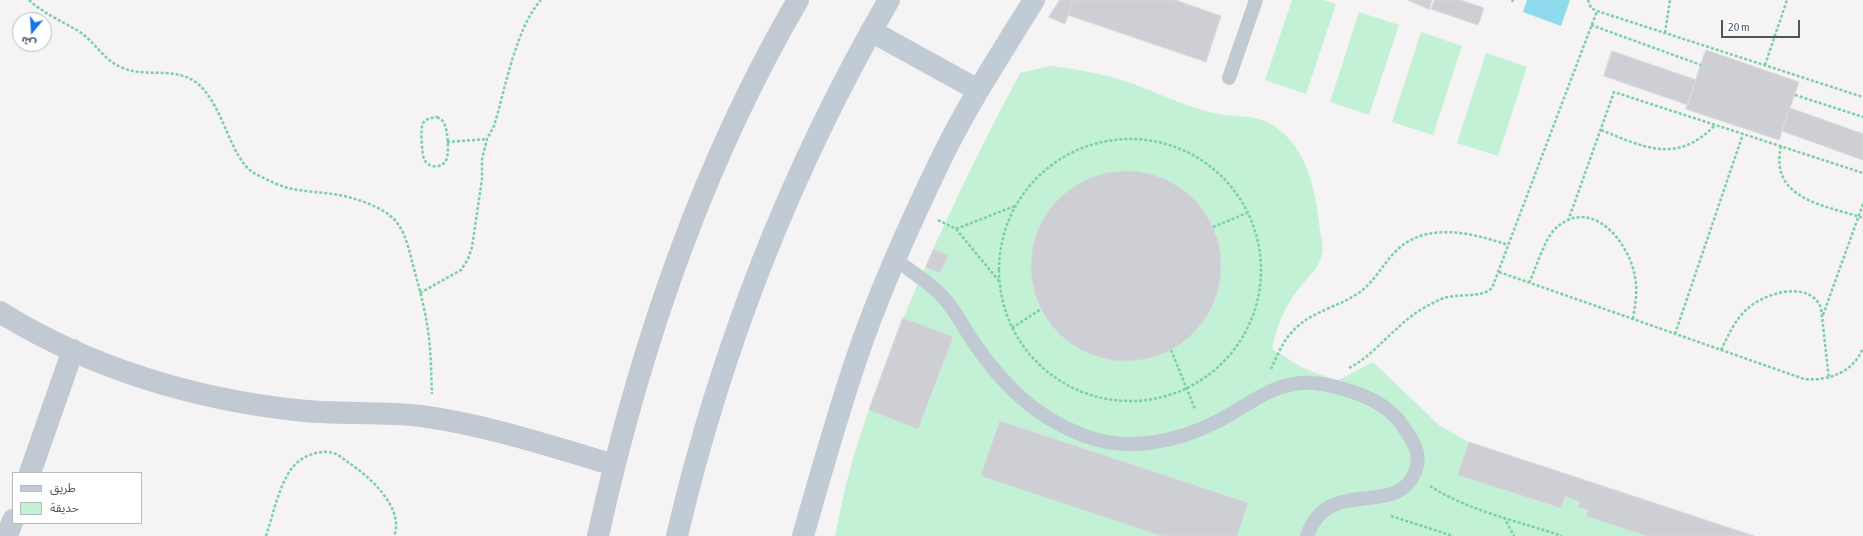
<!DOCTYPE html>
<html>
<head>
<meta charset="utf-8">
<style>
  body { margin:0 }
  #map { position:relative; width:1863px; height:536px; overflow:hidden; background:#f5f3f3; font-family:"Asap Condensed","Noto Sans Arabic",sans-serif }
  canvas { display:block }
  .legend { position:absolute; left:12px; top:472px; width:130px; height:52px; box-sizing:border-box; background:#fff; border:1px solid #b7bbc0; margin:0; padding:5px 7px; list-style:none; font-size:12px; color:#4a5661 }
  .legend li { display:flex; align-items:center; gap:8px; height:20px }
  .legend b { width:20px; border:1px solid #b7bbc0 }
  .north { position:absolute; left:12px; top:12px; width:40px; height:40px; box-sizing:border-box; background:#fff; border:1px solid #b7bbc0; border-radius:50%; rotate:198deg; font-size:11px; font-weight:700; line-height:16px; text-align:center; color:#4a5661 }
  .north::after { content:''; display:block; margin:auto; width:14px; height:18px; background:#1a73e8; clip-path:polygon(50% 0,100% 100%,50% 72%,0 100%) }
  .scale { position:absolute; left:1721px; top:20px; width:79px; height:18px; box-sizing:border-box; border:2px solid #4a5661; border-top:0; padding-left:5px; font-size:12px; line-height:14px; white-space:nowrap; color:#4a5661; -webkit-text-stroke:3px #fff; paint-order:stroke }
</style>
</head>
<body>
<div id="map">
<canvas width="1863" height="536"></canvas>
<ul class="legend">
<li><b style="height:5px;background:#c1cbd6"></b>طريق</li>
<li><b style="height:11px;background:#c3f1d5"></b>حديقة</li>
</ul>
<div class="north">ش</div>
<div class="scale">20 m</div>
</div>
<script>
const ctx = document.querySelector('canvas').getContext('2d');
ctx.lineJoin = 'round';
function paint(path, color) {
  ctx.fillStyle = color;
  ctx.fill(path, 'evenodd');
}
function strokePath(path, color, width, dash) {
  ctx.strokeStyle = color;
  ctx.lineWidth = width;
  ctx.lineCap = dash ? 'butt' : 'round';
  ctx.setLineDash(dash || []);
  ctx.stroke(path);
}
const green = new Path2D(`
  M1292 0H1323L1336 4 1306 94 1265 80Z
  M1359 12 1399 25 1369 115 1330 102Z
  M1421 32 1462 46 1433 135 1392 122Z
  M1486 53 1527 67 1498 156 1457 143Z
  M1051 66C1077 69 1103 74 1128 82 1156 92 1184 106 1213 113 1234 118 1255 113 1274 126 1308 148 1316 193 1320 230 1321 237 1324 247 1322 254 1319 270 1306 278 1297 291 1284 308 1276 328 1272 349L1301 367 1337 381 1373 362 1440 426 1469 442 1754 536H835C840 512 845 486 852 462 893 327 954 198 1020 73Z`);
const water = new Path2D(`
  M1527 0H1570L1561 26 1523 12Z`);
const building = new Path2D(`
  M1060 0H1073L1065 24 1049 17Z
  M1073 0H1175L1221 16 1206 62 1068 15Z
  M1408 0H1432L1429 9Z
  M1435 0H1460L1484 8 1478 25 1431 9Z
  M1706 50 1799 82 1779 140 1686 109Z
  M1612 51 1696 80 1688 105 1604 76Z
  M1790 108 1863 134V160L1782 131Z
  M1031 266a95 95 0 1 1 190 0a95 95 0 1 1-190 0Z
  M934 249 948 255 940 273 926 267Z
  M903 318 953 337 918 429 869 410Z
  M1000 421 1248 503 1237 536H1162L981 476Z
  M1469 442 1754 536H1647L1586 516 1589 510 1578 507 1580 502 1565 496 1561 508 1458 475Z`);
const path = new Path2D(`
  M29 0C44 14 62 21 80 32 96 43 104 61 123 68 147 78 175 66 197 83 224 105 230 159 254 173 265 179 279 186 292 189 313 193 334 192 355 199 369 203 389 211 398 224 407 237 410 254 414 269 419 287 424 306 427 324 431 347 431 371 432 394
  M1588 0 1591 8 1597 11 1863 97
  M1512 2 1513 0
  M1591 25 1701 65
  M1665 33 1670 0
  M1765 65 1787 0
  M1795 95 1863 117
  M437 117C440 119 443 120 444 123 448 130 450 157 445 162 443 165 440 166 437 166 432 167 426 164 424 159 422 154 420 128 423 123 427 118 432 118 437 117Z
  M1601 130C1644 147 1677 165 1715 125
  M999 270a131 131 0 1 1 262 0a131 131 0 1 1-262 0Z
  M447 142 487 139
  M1781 146C1769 200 1825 205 1863 218
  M938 220 956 229 999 281
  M1568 221 1614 92 1863 173
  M1213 227 1247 213
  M956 229 1015 206
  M1499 272 1804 379C1828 381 1853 373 1863 348
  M1529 283C1536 268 1544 241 1554 230 1590 194 1629 241 1635 277 1638 291 1635 305 1633 319
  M420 293 461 270 468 259 472 247 482 179V159L487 139 494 126C505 90 516 27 541 0
  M1823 315 1863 204
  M1012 328 1041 309
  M1675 334 1743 134
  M1171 350 1195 409
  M1721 350C1728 336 1735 320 1746 310 1763 293 1810 279 1821 308L1829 379
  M1349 368C1369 358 1383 340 1401 325 1411 315 1424 307 1437 301 1455 291 1479 300 1492 288L1597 11
  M1271 369C1277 357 1282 342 1292 332 1309 312 1336 308 1357 294 1374 283 1382 265 1396 251 1426 221 1473 233 1508 245
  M1430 486C1466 510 1521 522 1562 536
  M1391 516 1453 536
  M1504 517 1514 536
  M266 536C273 515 279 485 292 468 301 456 320 449 333 453 339 454 344 460 349 463 369 476 405 508 394 536`);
const lane = new Path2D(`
  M1229 78 1256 0
  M896 260C913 273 934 285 948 303 957 314 964 328 972 340 1002 384 1034 417 1085 436 1127 452 1177 442 1216 422 1243 409 1264 389 1294 384 1314 380 1334 386 1353 392 1371 398 1391 408 1402 425 1412 439 1423 454 1415 472 1396 520 1328 474 1307 536`);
const street = new Path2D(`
  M0 312C88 367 193 399 296 410 337 415 380 411 421 416 487 425 550 446 614 465
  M30 473 73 350
  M7 536 13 520
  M598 536C639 349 701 166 798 0`);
const secondary = new Path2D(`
  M871 31 978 90
  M677 536C721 348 792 167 889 0
  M803 536C820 476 837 416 857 357 880 289 911 221 942 157 969 102 1002 52 1034 0`);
paint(green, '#c3f1d5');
paint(water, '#90daee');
paint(building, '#cdcfd5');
strokePath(building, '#d7d9de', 1);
strokePath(path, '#7ad0a6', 2.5, [3, 2]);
strokePath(lane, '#c1cad2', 14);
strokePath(street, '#c1cad2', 22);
strokePath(secondary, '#c1cbd6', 22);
</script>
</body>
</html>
